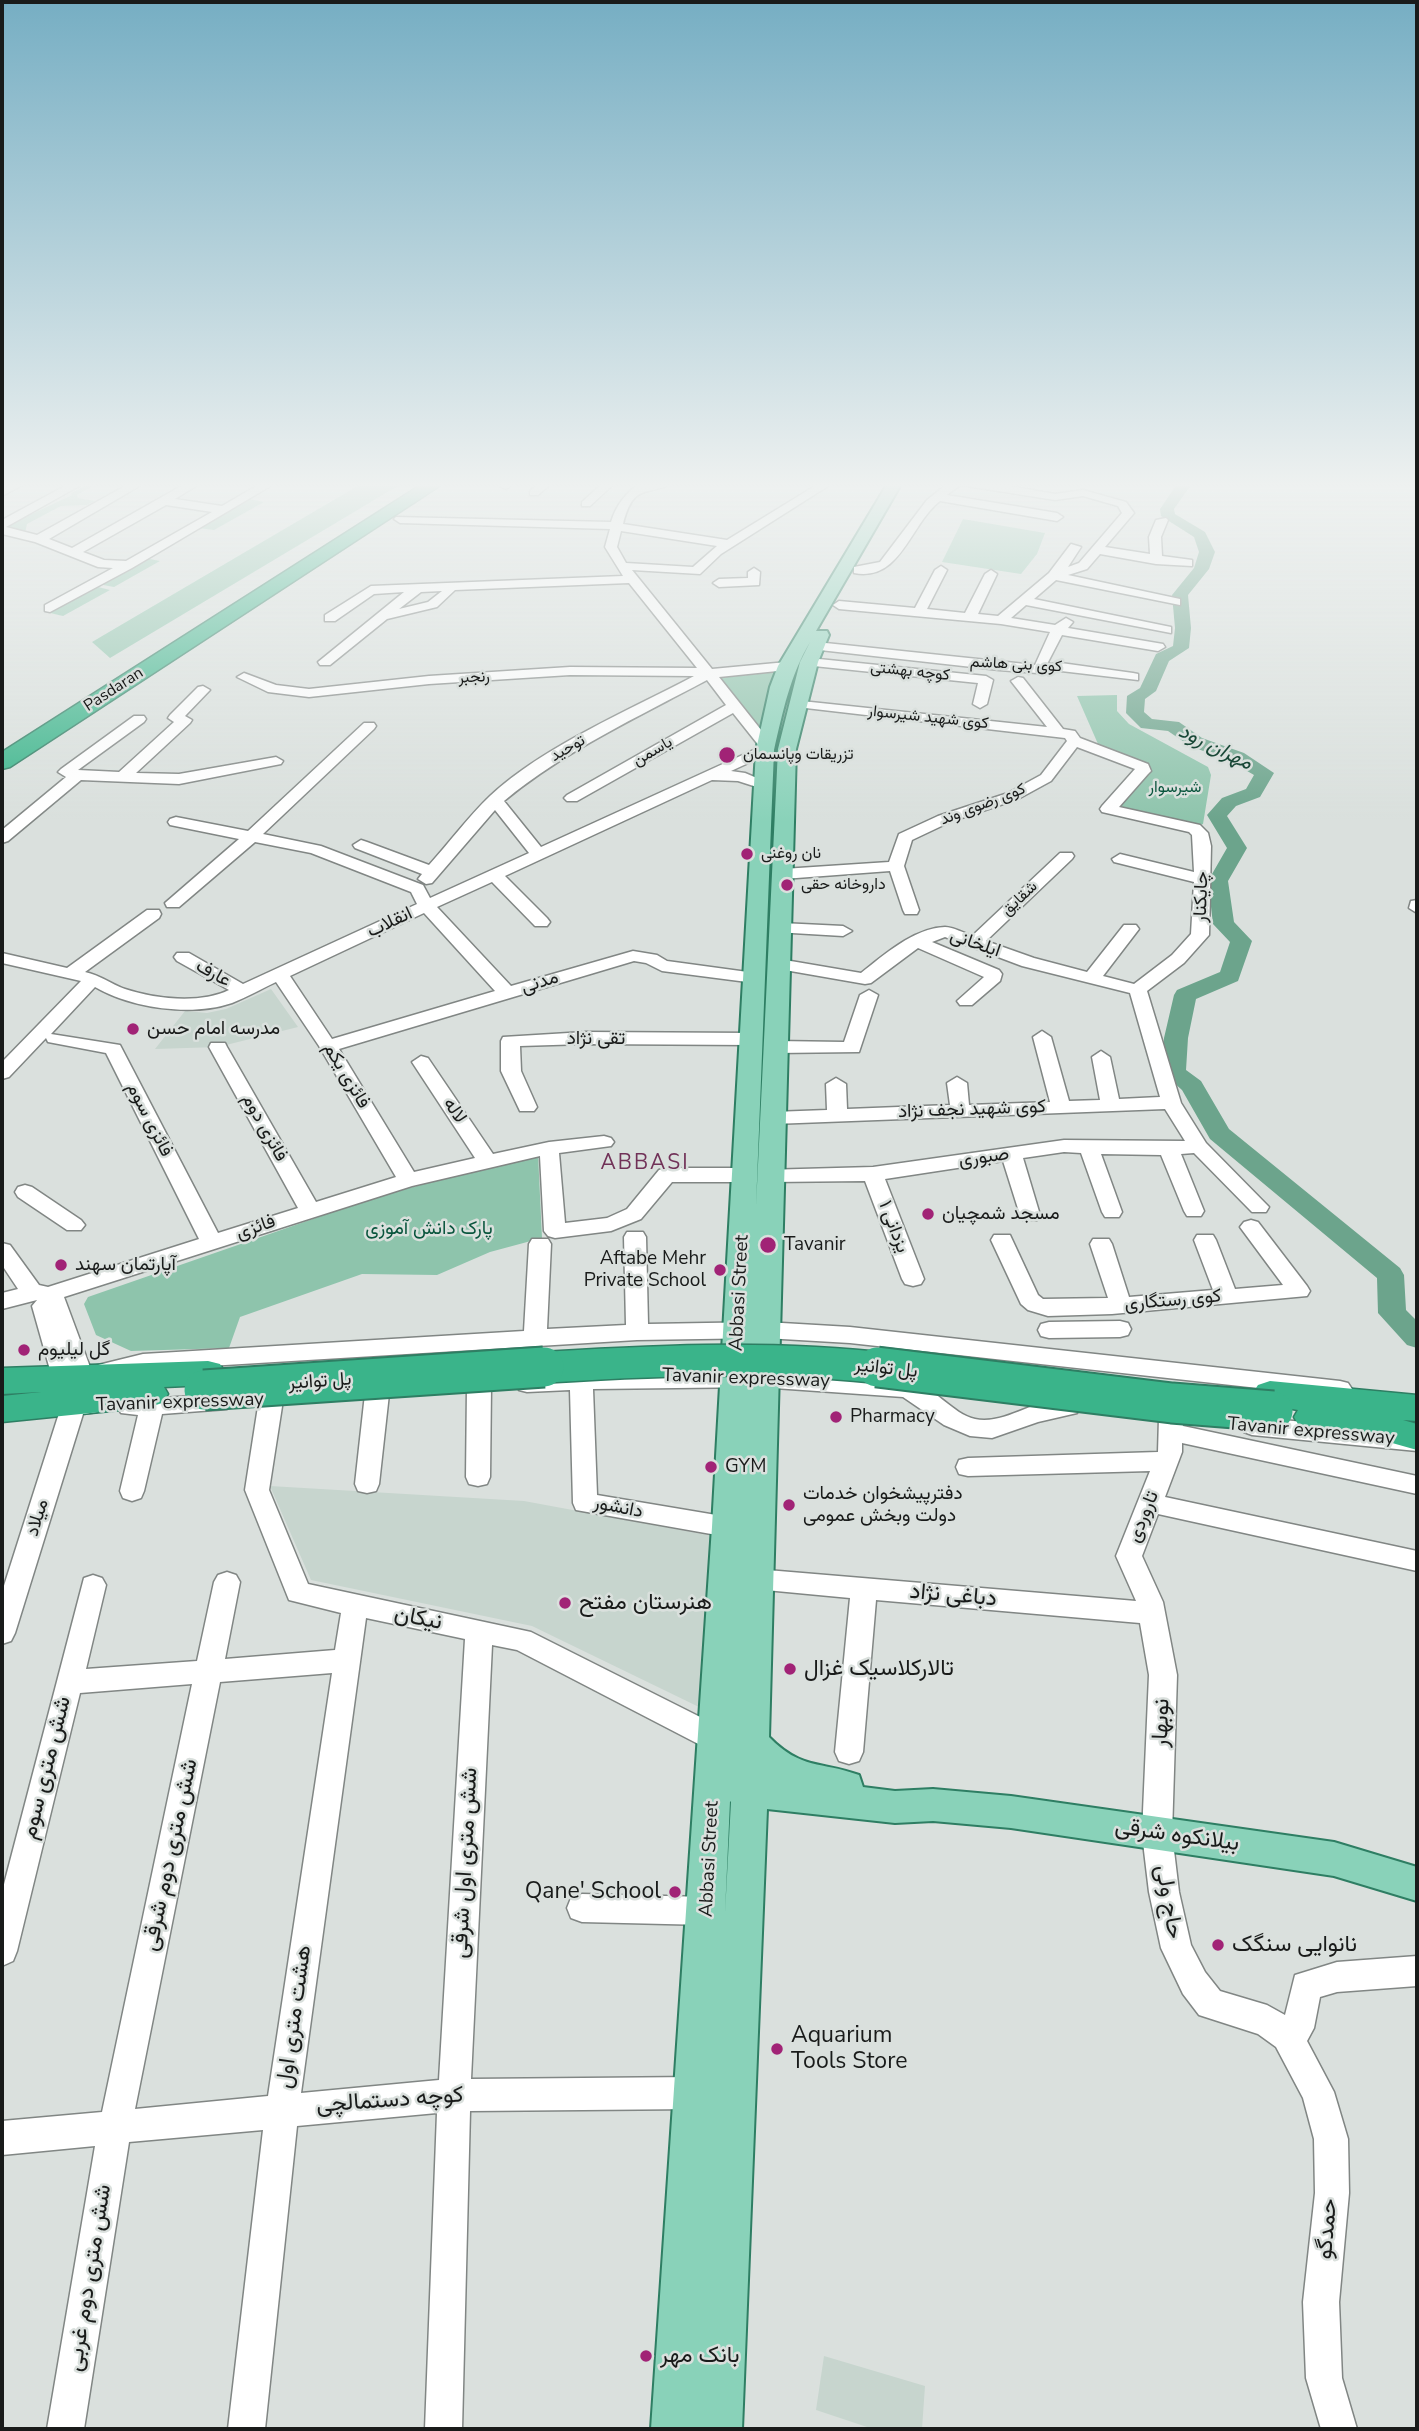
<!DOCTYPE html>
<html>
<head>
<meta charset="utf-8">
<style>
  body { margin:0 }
  #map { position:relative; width:1419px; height:2431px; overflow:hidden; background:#dae0dd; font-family:"Nunito Sans",sans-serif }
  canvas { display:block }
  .frame { position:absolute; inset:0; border:4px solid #191b1a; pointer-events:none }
</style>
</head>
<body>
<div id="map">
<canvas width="1419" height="2431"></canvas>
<div class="frame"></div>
</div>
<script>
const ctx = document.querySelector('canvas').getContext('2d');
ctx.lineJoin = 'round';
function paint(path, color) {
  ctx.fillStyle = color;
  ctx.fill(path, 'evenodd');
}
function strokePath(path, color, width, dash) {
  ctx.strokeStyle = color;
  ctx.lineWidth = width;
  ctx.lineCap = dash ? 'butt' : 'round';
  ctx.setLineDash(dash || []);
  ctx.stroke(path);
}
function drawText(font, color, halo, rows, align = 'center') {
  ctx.font = font + ' "Nunito Sans",Vazirmatn,sans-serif';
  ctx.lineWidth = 5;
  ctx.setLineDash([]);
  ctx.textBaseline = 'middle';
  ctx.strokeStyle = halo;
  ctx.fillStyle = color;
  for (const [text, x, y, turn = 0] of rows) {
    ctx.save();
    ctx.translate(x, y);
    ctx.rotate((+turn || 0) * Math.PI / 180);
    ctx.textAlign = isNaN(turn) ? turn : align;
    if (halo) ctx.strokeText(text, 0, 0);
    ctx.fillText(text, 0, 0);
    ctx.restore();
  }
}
const built = new Path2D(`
  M271 989 298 1027 218 1047 155 1049 185 1011 207 1013 226 1009Z
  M270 1486 524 1501 713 1536 699 1707 532 1626 311 1580Z
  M824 2356 925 2386 922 2429H873L816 2410Z`);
const green = new Path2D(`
  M93 481H102L77 495 78 498 95 501 87 505 61 506 27 524 25 533 4 527 72 495 70 494Z
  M366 481H406L110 658 92 642Z
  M249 499 264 502 214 530 198 528Z
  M963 519 1045 533 1037 554 1021 574 942 562Z
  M145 558 160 561 114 587 98 584Z
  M94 586 110 590 63 616 46 612Z
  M778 672 760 728 716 678Z
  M1117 695V711L1129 724 1208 767 1211 775 1203 824 1196 827 1116 809 1150 768 1104 751 1098 744 1077 696Z
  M538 1154 542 1238 490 1252 437 1275 362 1274 240 1317 229 1348 131 1351 96 1335 84 1304 88 1297 379 1196Z`);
const river = new Path2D(`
  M1179 481H1199L1191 485 1174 509 1175 514 1205 532 1215 552 1209 569 1188 595 1191 628 1189 648 1169 661 1156 691 1145 699 1144 712 1152 719 1179 722 1202 738 1244 753 1274 773 1260 797 1236 806 1227 816 1247 848 1228 881 1234 922 1252 941 1238 981 1196 999 1188 1038 1186 1070 1201 1081 1229 1129 1400 1268 1404 1275 1406 1310 1417 1321V1348L1407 1345 1378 1313 1377 1278 1210 1139 1182 1090 1162 1072 1164 1038 1174 995 1177 990 1220 972 1230 942 1213 924 1208 881 1227 848 1207 815 1222 798 1246 789 1254 775 1230 761 1190 746 1168 731 1141 728 1126 713 1127 696 1140 688 1156 654 1173 646 1175 628 1172 595 1194 568 1199 552 1194 537 1161 516 1160 509Z`);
const minor = new Path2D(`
  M16 481H30L2 496V489Z
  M74 481H88L6 527 37 535 134 481H148L49 539 72 548 190 481H204L175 499 222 506 265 481H279L132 568 50 612 45 611V605L113 568 98 567 35 542 2 534V520ZM166 505 212 512 126 561 104 560 83 552Z
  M505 481H517L506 489 500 486Z
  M542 481H554L538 495H530V491Z
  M605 481H617L590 506H582V502Z
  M641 481H676C649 498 634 480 623 524L727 540 823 481H836L721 554 700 574 632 570 712 669 787 662 794 666 787 670 719 677 773 745 770 753 731 771 745 773 771 784 763 789 738 781 712 780 505 876 547 918 550 922 547 926H535L492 882 437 907 511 986 633 951 657 955 667 961 755 973 764 978 755 983 662 971 646 963 634 961 339 1049 414 1172 475 1158 412 1062 421 1056 428 1058 493 1154 549 1142 604 1136 611 1138 614 1142 611 1146 559 1153 565 1223 607 1218 627 1209 659 1170 666 1168H746L753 1170 756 1175 753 1180 746 1182H672L641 1219 611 1231 555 1238 548 1236 544 1231 540 1156 412 1186 64 1297 90 1367 143 1354 524 1331 529 1244 532 1239H548L551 1244 547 1329 626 1325 624 1237 627 1232H643L646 1237 648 1324 765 1322 850 1327 1340 1381 1348 1383 1352 1389 1348 1395 1340 1397 850 1343 765 1338 637 1340 143 1370 82 1385 72 1380 62 1386 54 1384 32 1306 37 1300 2 1309V1293L18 1289 2 1265V1243L10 1245 39 1285 48 1287 199 1239 106 1053 48 1042 46 1038 9 1077 2 1079V1062L81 981 2 963V953L67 968 147 910H159L161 914 159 918 85 972C100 975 111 984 125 989 155 999 200 1004 229 990L177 961 174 957 177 953H189L243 984 417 904 411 892 311 853 255 842 179 907H167L165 903 239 839 170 825 168 822 170 819 176 817 248 831 364 723H374L376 726 374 729 263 834 321 846 423 885 430 898 529 853 495 810 432 883 426 884 418 879 422 874 355 848 353 845 361 840 367 842 429 865C449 843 468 817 490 796 542 747 630 710 694 676L570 675 429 684 309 697 268 692 237 677 244 673 276 685 309 689 429 676 570 667 697 668 629 583 455 590 437 607 387 619 330 665H320L318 662 404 592 374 594 335 621H325V615L371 586 623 576 605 547 610 529 400 523 394 519 396 517 611 522C617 503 626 494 641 481ZM621 531 717 546 693 567 626 563 617 547ZM442 591 428 602 399 609 421 592ZM707 680 726 705 567 795 564 798 567 801H577L733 713 760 747 541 847 504 801C564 751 638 717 707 680ZM424 913 495 991 332 1039 290 976ZM276 982 319 1046 396 1177 316 1202 227 1047 225 1043H211L209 1047 298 1208 218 1233 120 1045 51 1034 95 987C131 1008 191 1017 232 1003 247 997 261 989 276 982Z
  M951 481H981L1055 494 1083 490 1126 502 1134 513 1105 547 1150 554 1149 537 1156 520 1166 518 1168 520 1161 537 1162 556 1192 560V566L1156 564 1100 554 1087 569 1068 575 1180 599V605L1056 580 1034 599 1166 626 1171 627V633L1026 605 1011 618 1055 625 1066 618 1073 622 1068 628 1163 644 1165 647 1158 651 1062 635 1047 664 1061 663 1133 673 1138 674V680L1061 671 1037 673 999 670 811 649V643L816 642 1035 665 1050 632 1001 624 839 609 833 605 839 601 915 608 935 570 941 566 947 570 927 609 965 613 985 574 991 570 997 574 978 614 998 616 1049 573 1071 544 1081 547 1068 567 1079 563 1122 513 1118 506 1083 496 1055 500 960 485 947 495 1057 513 1063 517 1057 521 940 501C910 524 901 582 854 573V567L880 562 927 500Z
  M754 568 760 572 759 585 719 587 713 583 719 579 748 578V572Z
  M809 658 986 676 993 680 987 704 980 708 973 704 978 683 804 665 802 662Z
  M1018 677 1023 678 1063 729 1075 731 1080 738 1148 764 1151 771 1148 774 1119 807 1200 825 1208 833 1211 846 1209 935 1184 963 1147 991 1181 1103 1206 1143 1269 1207 1266 1212H1252L1194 1153 1181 1154 1204 1211 1201 1216H1187L1184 1211 1161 1155 1101 1154 1122 1212 1119 1217H1105L1102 1212 1081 1153 1064 1152 1023 1158 1040 1215 1037 1220H1023L1020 1215 1003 1161 885 1179 924 1279 921 1284 913 1286 905 1284 902 1279 865 1181 771 1182 764 1180 761 1175 764 1170 873 1167 1064 1140 1185 1141 1165 1109 773 1124 766 1122 763 1118 766 1114 773 1112 827 1110 826 1084 836 1078 846 1084 847 1109 950 1105 947 1083 957 1077 967 1083 969 1105 1050 1102 1033 1037 1042 1031 1051 1037 1069 1101 1100 1100 1092 1057 1101 1051 1110 1057 1119 1099 1160 1097 1130 993 1022 966 945 937 932 942 999 970 1002 974 1000 981 972 1005H960L957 1001 984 977 918 948 871 983 865 984 779 969 770 964 779 959 861 973C884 955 914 928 945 927 953 927 964 933 972 936L1060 853H1072L1074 856 1072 859 986 941 1034 958 1087 972 1124 925H1136L1139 929 1103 976 1134 984 1172 955 1191 934 1194 882 1114 862 1112 859 1120 854 1194 872 1192 835 1189 832 1102 812 1100 809 1102 806 1135 769 1077 747 1051 781 1018 799 950 822 912 840 904 866 919 910 917 914H905L903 910 890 871 783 879 775 874 783 869 889 862 899 834 938 816 1008 793 1041 775 1067 741 1065 738 797 707 792 706V700L1047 727 1011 681Z
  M203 686 210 690 185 716 192 720 190 723 136 773 179 774 276 757 283 761 281 764 179 784 81 780 8 841 2 843V830L66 777 58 772 61 769 134 716H144L146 719 144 722 78 770 119 772 174 722 168 718 170 715 198 687Z
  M1417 900V913L1409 908 1411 901Z
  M781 923 843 926 852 931 843 936 775 932 772 928 775 924Z
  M869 990 878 995 859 1052 776 1053 767 1047 776 1041 844 1042 860 995Z
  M585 1032 752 1033 761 1039 752 1045 585 1044 520 1046 521 1071 537 1107 534 1111H520L501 1071V1041L503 1037Z
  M25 1185 32 1187 81 1220 85 1225 81 1230H67L18 1197 15 1192 18 1187Z
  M1251 1220 1258 1222 1307 1286 1310 1291 1307 1296 1112 1314 1048 1316 1028 1310 1021 1304 991 1240 994 1235H1010L1038 1295 1043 1299 1108 1298 1090 1244 1093 1239H1109L1112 1244 1129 1297 1213 1290 1194 1240 1197 1235H1213L1216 1240 1235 1289 1283 1285 1240 1227 1244 1222Z
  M1120 1321 1128 1323 1131 1329 1128 1335 1120 1337 1049 1338 1041 1336 1038 1330 1041 1324 1049 1322Z
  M667 1369C749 1369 830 1373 911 1382 932 1384 952 1414 975 1419 1009 1426 1043 1390 1077 1401L1081 1407 1077 1413 1038 1422 992 1438 970 1436 944 1425 903 1397 760 1387 593 1389 597 1495 728 1517 737 1520 741 1527 737 1534 728 1537 576 1510 573 1503 570 1390 527 1392 519 1390 515 1384 519 1378Z
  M479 1379 487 1381 491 1387 490 1477 487 1484 478 1486 469 1484 466 1477 467 1387 471 1381Z
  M377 1385 385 1388 389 1394 379 1484 376 1491 367 1493 358 1491 355 1484 365 1394 369 1388Z
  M271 1391 279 1394 283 1400 269 1490 308 1584 531 1632 726 1730 730 1739 726 1748 716 1751 706 1748 517 1650 492 1645 471 2079 696 2077 708 2081 712 2093 708 2105 696 2109 470 2111 462 2429H425L437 2113 297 2126 265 2429H228L263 2130 129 2142 84 2429H47L95 2146 2 2155V2121L102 2112 192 1684 80 1693 17 1951 13 1961 2 1966V1892L84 1578 93 1575 102 1578 106 1585 86 1669 197 1661 214 1582 218 1575 227 1572 236 1575 240 1582 225 1659 335 1650 341 1613 289 1600 245 1490 259 1400 263 1394ZM366 1618 465 1639 439 2080 301 2093ZM332 1673 268 2096 135 2109 220 1682Z
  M219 1394 227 1397 231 1403 227 1409 162 1414 144 1491 141 1498 132 1501 123 1498 120 1491 138 1415 121 1413 117 1407 121 1401Z
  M74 1395 97 1400 101 1406 97 1412 83 1414 15 1633 11 1641 2 1644V1592L62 1404 66 1398Z
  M1171 1409 1179 1412 1183 1426 1417 1476V1494L1182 1443V1452L1165 1497 1417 1551V1571L1158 1514 1142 1556 1163 1602 1177 1675 1172 1834 1179 1892 1191 1945 1205 1972 1220 1991 1267 2005 1285 2015 1295 1975 1337 1962 1417 1956V1986L1337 1992 1320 1997 1314 2028 1307 2041 1334 2092 1348 2139 1349 2193 1339 2302 1342 2378 1357 2429H1321L1306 2378 1303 2302 1315 2193 1314 2139 1303 2098 1276 2047 1258 2034 1199 2015 1183 1994 1161 1948 1149 1892 1142 1834 1149 1675 1140 1623 876 1600 863 1752 859 1761 849 1764 839 1761 835 1752 850 1598 755 1589 746 1586 742 1579 746 1572 755 1569 1136 1601 1116 1556 1150 1471 968 1476 959 1474 956 1467 959 1460 968 1458 1158 1452 1159 1418 1163 1412Z
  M1252 1417 1417 1433V1451L1252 1435 1244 1432 1240 1426 1244 1420Z
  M582 1894 707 1897 718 1901 722 1911 718 1921 707 1925 582 1922 571 1918 567 1908 571 1898Z`);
const major = new Path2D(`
  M889 481H903L816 631H827L829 635 818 662 796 749 769 1737C801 1770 821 1761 859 1775L863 1787 895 1791 933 1789 1011 1796 1334 1842 1417 1867V1901L1334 1876 1011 1828 933 1821 895 1823 767 1809 742 2429H651L712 1527 756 750 770 687 778 666ZM810 642 800 662 778 749 756 1206 774 750C783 711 790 676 810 642ZM730 1801 731 1802 725 1913Z`);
const highway = new Path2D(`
  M427 481H447L10 767 2 769V752Z
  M208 1361 220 1364 225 1373 220 1382 208 1385 164 1387 168 1394 162 1403 150 1407 2 1422V1396L41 1392 2 1394V1368Z
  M1270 1381 1417 1395V1421L1403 1420 1417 1424V1450L1378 1439 1299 1426 1294 1417 1298 1410 1258 1403 1252 1394 1258 1385Z`);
const highwayBridgeFar1 = new Path2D(`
  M518 1369C642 1361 768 1354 892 1369`);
const highwayBridge = new Path2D(`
  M877 1367 1172 1403 1273 1411
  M204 1390 544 1367`);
const markers = [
  [727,755,9,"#a12376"],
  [747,854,7,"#a12376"],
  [787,885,7,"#a12376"],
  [133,1029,7,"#a12376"],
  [928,1214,7,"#a12376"],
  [768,1245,9,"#a12376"],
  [61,1265,7,"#a12376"],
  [720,1270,7,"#a12376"],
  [24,1350,7,"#a12376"],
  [836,1417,7,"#a12376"],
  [711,1467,7,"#a12376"],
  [789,1505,7,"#a12376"],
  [565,1603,7,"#a12376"],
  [790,1669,7,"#a12376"],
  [675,1892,7,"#a12376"],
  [1218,1945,7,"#a12376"],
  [777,2049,7,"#a12376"],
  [646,2356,7,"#a12376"]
];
const farStreetnames = [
  ["کوی بنی هاشم",1016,665,3],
  ["کوچه بهشتی",910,672,6],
  ["رنجبر",474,678,-3],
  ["Pasdaran",114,690,-33],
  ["کوی شهید شیرسوار",928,718,6],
  ["توحید",568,749,-30],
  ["یاسمن",653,752,-30],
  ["کوی رضوی وند",983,805,-21],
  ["شقایق",1020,899,-43]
];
const farPoinames = [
  ["تزریقات وپانسمان",743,755],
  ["نان روغنی",761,854],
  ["داروخانه حقی",801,885]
];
const farParknames = [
  ["شیرسوار",1175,788]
];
const streetNames = [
  ["چایکنار",1202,897,-88],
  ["انقلاب",390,923,-25],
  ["ایلخانی",975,944,19],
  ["عارف",213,974,29],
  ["مدنی",540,983,-17],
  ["تقی نژاد",596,1039],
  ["فائزی یکم",346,1076,59],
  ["کوی شهید نجف نژاد",972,1110,-2],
  ["لاله",454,1111,56],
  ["فائزی سوم",149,1120,63],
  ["فائزی دوم",264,1128,61],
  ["صبوری",984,1158,-8],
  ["یزدانی ۱",893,1227,69],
  ["فائزی",256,1228,-19],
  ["Abbasi Street",740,1293,-87],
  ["کوی رستگاری",1173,1301,-5],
  ["پل توانیر",886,1369,6],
  ["Tavanir expressway",746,1379,2],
  ["پل توانیر",320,1382,-4],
  ["Tavanir expressway",180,1403,-2],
  ["Tavanir expressway",1311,1432,5],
  ["دانشور",618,1508,11],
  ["تاروردی",1144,1517,-68],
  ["میلاد",38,1518,-73],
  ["Abbasi Street",710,1859,-87]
];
const poiNames = [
  ["مدرسه امام حسن",147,1029],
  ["مسجد شمچیان",942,1214],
  ["Tavanir",784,1245],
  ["Aftabe Mehr",706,1259,"right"],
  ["Private School",706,1281,"right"],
  ["آپارتمان سهند",75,1265],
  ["گل لیلیوم",38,1350],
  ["Pharmacy",850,1417],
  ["GYM",725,1467],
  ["دفترپیشخوان خدمات",803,1494],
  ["دولت وبخش عمومی",803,1516]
];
const parkNames = [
  ["پارک دانش آموزی",429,1229]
];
const waterNames = [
  ["مهران رود",1215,748,26]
];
const neighbourhoodNames = [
  ["ABBASI",645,1164]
];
const nearStreetnames = [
  ["دباغی نژاد",953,1596,5],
  ["نیکان",418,1619,11],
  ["نوبهار",1162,1723,-88],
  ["شش متری سوم",47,1768,-76],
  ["بیلانکوه شرقی",1177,1836,8],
  ["شش متری دوم شرقی",171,1855,-78],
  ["شش متری اول شرقی",466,1863,-87],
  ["حاج ولی",1168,1902,80],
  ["هشت متری اول",295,2017,-82],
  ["کوچه دستمالچی",390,2101,-4],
  ["حمدگو",1328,2229,-85],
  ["شش متری دوم غربی",90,2278,-81]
];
const nearPoinames = [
  ["هنرستان مفتح",579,1603],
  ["تالارکلاسیک غزال",804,1669],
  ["Qane' School",661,1892,"right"],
  ["نانوایی سنگک",1232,1945],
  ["Aquarium",791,2036],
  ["Tools Store",791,2062],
  ["بانک مهر",660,2356]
];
paint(built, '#c7d5ce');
paint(green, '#8ec4ac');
paint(river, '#6ca48c');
strokePath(minor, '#818684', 3);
strokePath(major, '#2e7e63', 4);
strokePath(highway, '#2e7e63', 3);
paint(minor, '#fff');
paint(major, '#89d2b9');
paint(highway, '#3ab48a');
strokePath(highwayBridgeFar1, '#2e7e63', 34, []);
strokePath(highwayBridge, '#2e7e63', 43, []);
strokePath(highwayBridgeFar1, '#3ab48a', 31);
strokePath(highwayBridge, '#3ab48a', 39);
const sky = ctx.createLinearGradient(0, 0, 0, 822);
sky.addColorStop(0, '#76aec3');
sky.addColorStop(0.59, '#eef1f0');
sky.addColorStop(1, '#eef1f000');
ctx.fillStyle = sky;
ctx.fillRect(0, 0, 1419, 822);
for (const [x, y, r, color] of markers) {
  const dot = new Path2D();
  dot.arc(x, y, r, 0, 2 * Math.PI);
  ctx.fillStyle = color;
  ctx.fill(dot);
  strokePath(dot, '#dae0dd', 2.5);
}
drawText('16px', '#191b1a', '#dae0dd', farStreetnames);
drawText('16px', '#191b1a', '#dae0dd', farPoinames, 'left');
drawText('16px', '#09553d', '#dae0dd', farParknames);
drawText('19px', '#191b1a', '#dae0dd', streetNames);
drawText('19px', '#191b1a', '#dae0dd', poiNames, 'left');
drawText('19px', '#09553d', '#dae0dd', parkNames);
drawText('italic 21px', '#194837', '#dae0dd', waterNames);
ctx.letterSpacing = '2px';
drawText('21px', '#713258', '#dae0dd', neighbourhoodNames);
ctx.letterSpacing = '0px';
drawText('23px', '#191b1a', '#dae0dd', nearStreetnames);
drawText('23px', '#191b1a', '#dae0dd', nearPoinames, 'left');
</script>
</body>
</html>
